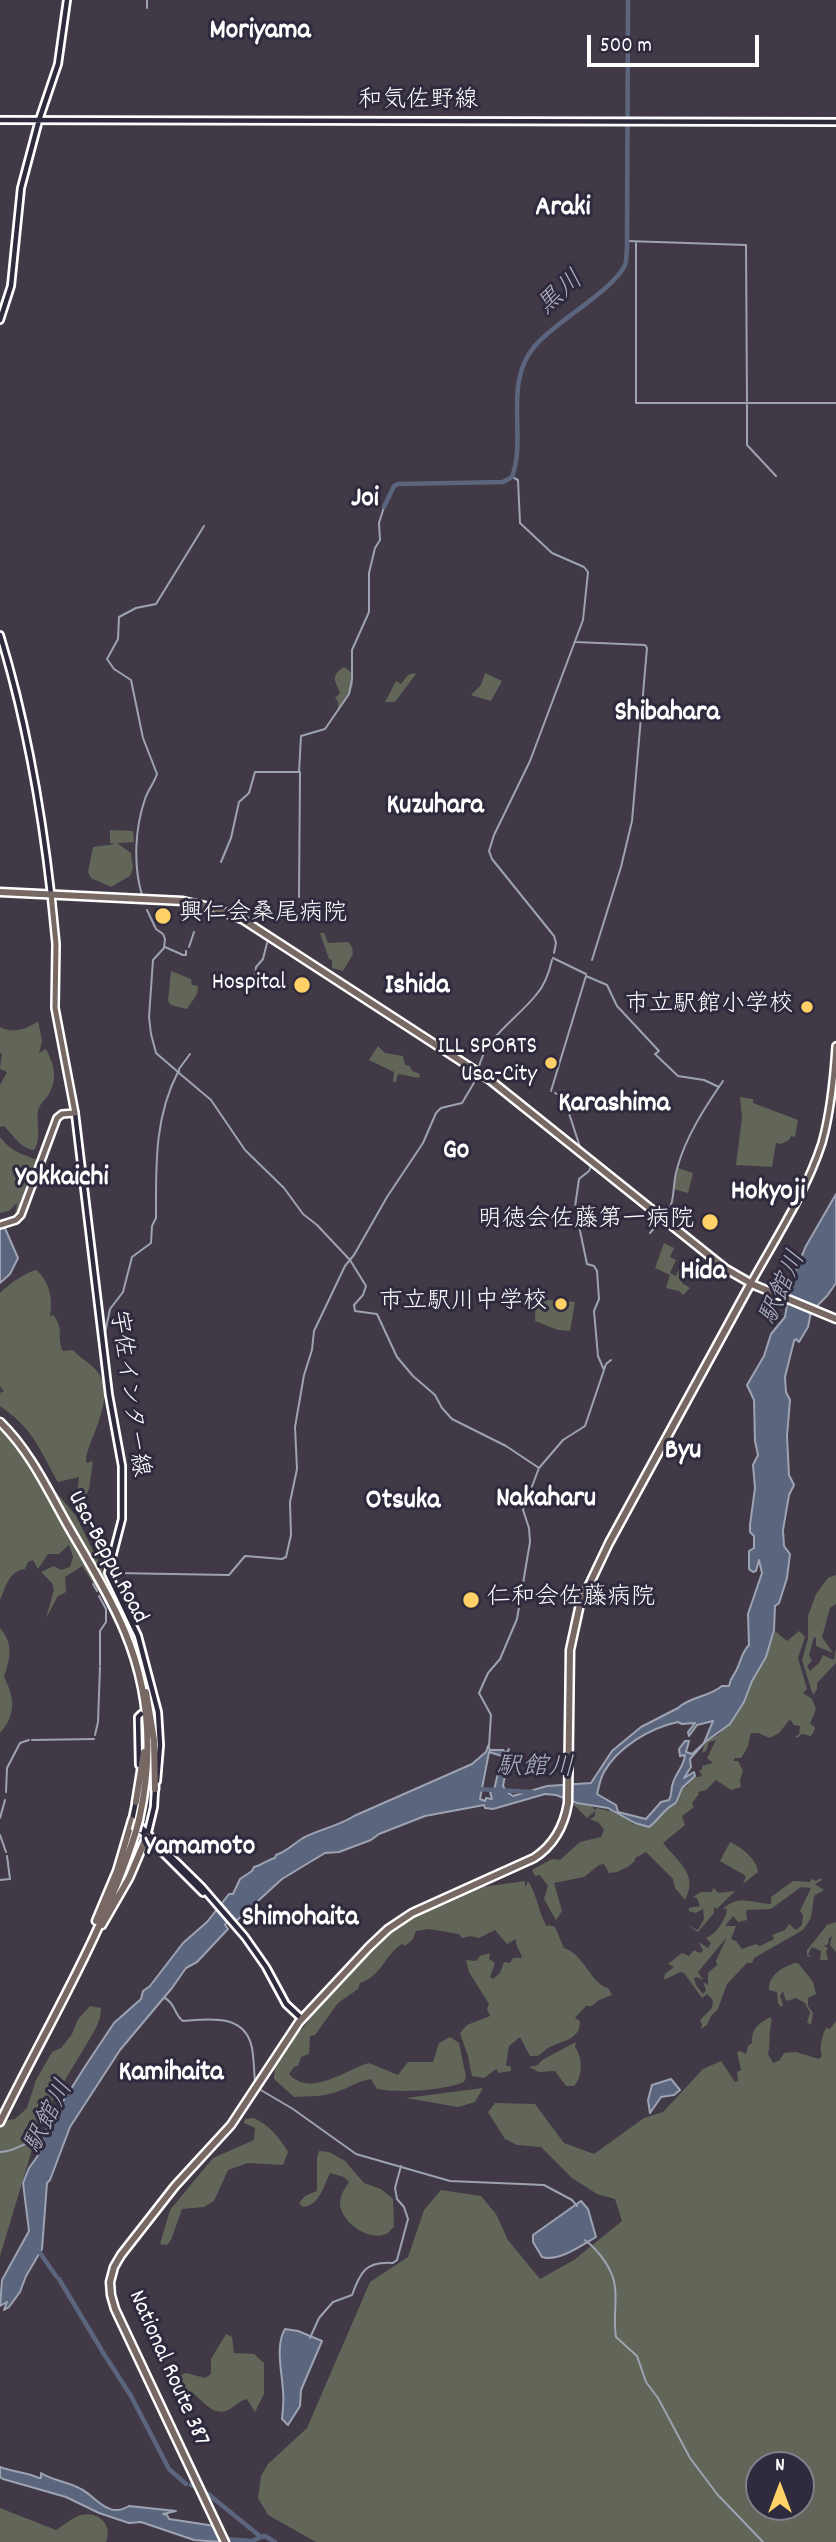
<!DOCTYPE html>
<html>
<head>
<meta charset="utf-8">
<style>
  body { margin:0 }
  #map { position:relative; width:836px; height:2542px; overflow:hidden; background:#413945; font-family:Dekko,sans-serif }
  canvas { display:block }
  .north { position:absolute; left:745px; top:2451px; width:70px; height:70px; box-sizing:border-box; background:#2f2a3d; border:2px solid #827f8b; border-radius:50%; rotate:0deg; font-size:19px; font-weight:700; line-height:28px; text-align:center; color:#fff }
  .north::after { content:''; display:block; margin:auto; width:24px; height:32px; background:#ffd166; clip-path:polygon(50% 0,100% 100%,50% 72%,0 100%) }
  .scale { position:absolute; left:587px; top:35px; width:172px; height:32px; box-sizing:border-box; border:4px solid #fff; border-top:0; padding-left:9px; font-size:21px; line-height:24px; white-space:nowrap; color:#fff; -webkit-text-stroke:5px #2f2a3d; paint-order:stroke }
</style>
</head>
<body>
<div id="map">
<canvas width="836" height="2542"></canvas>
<div class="north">N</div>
<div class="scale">500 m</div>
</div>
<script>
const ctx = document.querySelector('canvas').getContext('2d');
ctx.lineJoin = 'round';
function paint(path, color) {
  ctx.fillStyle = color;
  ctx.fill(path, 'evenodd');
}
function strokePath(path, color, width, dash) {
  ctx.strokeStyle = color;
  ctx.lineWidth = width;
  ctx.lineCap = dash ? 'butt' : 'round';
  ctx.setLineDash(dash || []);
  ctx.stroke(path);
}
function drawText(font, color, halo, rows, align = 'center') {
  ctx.font = font + ' Dekko,"Klee One",sans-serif';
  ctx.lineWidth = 6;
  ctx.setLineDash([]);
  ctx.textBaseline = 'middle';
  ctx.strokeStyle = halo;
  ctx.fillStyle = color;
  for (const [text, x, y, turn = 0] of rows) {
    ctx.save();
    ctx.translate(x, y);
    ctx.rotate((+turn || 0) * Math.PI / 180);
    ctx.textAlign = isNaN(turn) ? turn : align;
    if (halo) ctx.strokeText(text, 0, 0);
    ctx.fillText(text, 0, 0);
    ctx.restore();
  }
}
const green = new Path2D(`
  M344 667C363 677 348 699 338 711V702L335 698 340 693C336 681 329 677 344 667Z
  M414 673 416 674 395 702H385L396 681 401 684 408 675Z
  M485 673 502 681 491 701 471 695 481 685Z
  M110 830 133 831 134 842 117 843 131 853 133 868 130 876 111 887 91 878 88 872 93 847 116 844 110 843Z
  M320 933H324L328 943 348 942 352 947 353 954 343 971 332 968V960L329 959Z
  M171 971 191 979 192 985 198 986 197 994 187 1009 171 1005 168 1001Z
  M38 1021 42 1041 39 1053 46 1049C53 1063 58 1076 50 1092 47 1099 40 1102 38 1111 36 1125 42 1138 34 1150 21 1149 13 1135 4 1126L0 1127V1085L7 1072 0 1069 2 1053 0 1054V1027C12 1034 28 1029 38 1021Z
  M378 1046 385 1053 403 1056 405 1065 410 1066 412 1071 420 1074 419 1078 398 1074 396 1082H393L394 1072 369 1060Z
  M740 1097 753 1099V1103L798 1120 795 1137 791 1136 789 1140 781 1144 776 1143 772 1167 736 1165 742 1118Z
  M0 1137C12 1152 19 1153 37 1160L27 1180 21 1206 15 1216 17 1203 9 1211 0 1213Z
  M678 1168 693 1173 688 1193 673 1189Z
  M664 1243 674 1248 670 1257 676 1260 670 1273 676 1276 679 1269 686 1272 682 1283 690 1288 683 1295 679 1291 666 1288 670 1275 655 1268Z
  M36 1270C50 1282 53 1299 50 1316L53 1315C65 1329 56 1337 63 1351L73 1350C79 1357 87 1361 94 1368 119 1392 92 1432 86 1458V1463L93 1461 89 1489 82 1503 83 1524 76 1507 79 1477 58 1482C38 1447 35 1431 0 1406V1393L4 1391 0 1386V1293C8 1285 24 1273 36 1270Z
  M536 1299 575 1302 570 1331 558 1330 535 1321Z
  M0 1426C39 1468 72 1538 101 1589L100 1591 97 1589 82 1566 65 1577 66 1592 58 1596 46 1618 54 1590 52 1583 41 1572 54 1566 61 1570 70 1567 73 1557 69 1545 59 1554H48L38 1569 33 1560 28 1562 25 1569C9 1571 6 1586 0 1600Z
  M56 1492 76 1516 118 1601 134 1636 147 1671 155 1706 153 1709C136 1632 94 1565 55 1497Z
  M836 1575V1604L830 1608 822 1637 833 1653 816 1646V1638L814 1637 809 1655 812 1661 807 1666 810 1671 819 1663 823 1655 834 1660 836 1648V1663L817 1683V1689L813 1695 802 1660 808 1639V1616L816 1594 828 1578Z
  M0 1628C14 1644 10 1659 4 1677 15 1698 16 1715 0 1733Z
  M775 1631 787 1641 799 1631 805 1637 798 1658 807 1689 803 1693 812 1699 816 1709 810 1724 814 1726 815 1729 811 1736 802 1734 797 1738 795 1736 799 1735 800 1726 794 1725 790 1719 779 1733 770 1738 758 1733H751C747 1748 750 1745 741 1758H735L733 1761H738L743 1771 740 1780 741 1787 731 1790 716 1780 706 1790 698 1792 699 1794 692 1803 694 1807 682 1816 685 1825 663 1843C680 1864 698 1874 685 1900L675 1888 673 1879 646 1852 635 1858V1861L629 1866 617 1872 609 1873 604 1864 599 1865 584 1877 554 1883 562 1911 556 1920 544 1899 548 1886 540 1875 535 1876 532 1870 552 1859 560 1860 580 1842 601 1837 604 1830 599 1823 590 1819 595 1816V1811L587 1818 573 1804H590L595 1810 597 1808 609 1811 610 1809C617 1816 628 1816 633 1824L646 1826 653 1823 666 1807 678 1804 679 1790 687 1786 692 1778 702 1776 699 1770H702V1766L713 1763 707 1758 716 1740 709 1742 706 1751 702 1753 705 1742 718 1735 726 1726 759 1665H763Z
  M730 1842C741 1847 757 1859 758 1872L743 1884 746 1876 720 1861Z
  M820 1878 822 1880 815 1884 824 1890 814 1896 811 1918 803 1930 754 1958 752 1963H747L727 1984 718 2009 711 2016 707 2025 701 2029 702 2025 700 2020 712 2008 713 2000 707 1994 702 1998 684 1973 680 1972 664 1980 665 1974 674 1967 668 1964 682 1953 689 1956 694 1950 699 1953 703 1951 699 1942 708 1948 711 1943 706 1938C715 1935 726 1920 727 1909H723C738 1894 752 1903 771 1904V1897L793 1881 810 1882 811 1879 816 1881ZM801 1887 811 1888 800 1911 803 1915 802 1925 796 1930 789 1924 785 1930 772 1935 774 1939 760 1946 756 1944 742 1949 736 1941 731 1939 736 1926H725L733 1916 738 1922 747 1920 746 1910 771 1909ZM727 1937 716 1961 717 1965 708 1973V1985L703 1982 706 1990 703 1994 696 1985 694 1978 697 1977 703 1980 698 1972Z
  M525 1881V1888L528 1881C537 1894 538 1912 547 1927L548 1925 555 1927 564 1948C584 1954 591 1984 608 1988L612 1995 599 2000 592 2006H586L575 2018 580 2021C580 2039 565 2040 552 2046 546 2048 543 2053 538 2056H530L520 2037 509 2046 506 2065 511 2067V2071L499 2073 496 2069 484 2078 472 2076 468 2056 460 2033 467 2025 490 2016 487 2009 489 2004 469 1972 466 1960 476 1961 480 1956 490 1953 489 1959 495 1963 490 1977 493 1979 500 1973 504 1962 510 1963 513 1958H522C521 1951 515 1947 516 1939L507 1944 495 1930 479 1938 470 1936 462 1938 459 1934 429 1929 416 1931 413 1939 405 1946 402 1944C386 1953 382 1976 360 1983L358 1989 338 2003 315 2035 310 2036 309 2054 301 2057 298 2066 294 2067 289 2074C311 2098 344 2070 369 2063L398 2075 408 2062H433L439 2043 450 2037 459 2043 466 2077 464 2082C442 2091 398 2093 377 2089L371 2079C355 2082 353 2086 339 2091 325 2097 309 2096 294 2097L274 2079 275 2063 286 2045 288 2049 290 2047 288 2042 296 2030 302 2029 308 2021 306 2017 347 1973 351 1972 354 1964 380 1938 406 1919 444 1904 443 1901 468 1889Z
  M713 1888 719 1893 735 1891 717 1909 714 1907V1913L698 1932 687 1925 698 1930 704 1919 703 1909 696 1913 689 1911V1908L700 1906 697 1898 693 1897 701 1892H712Z
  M836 1922V1952L830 1945 832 1936 829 1938 828 1944 824 1946 828 1948 826 1951 828 1960H820L821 1951 812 1947 808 1954 812 1957 807 1956V1950L827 1925Z
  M795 1963H798L813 1982 816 1994 808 1998V2006L813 2013 811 2025 807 2022 810 2013 805 2003 796 1998 786 2001 783 1991 780 1996 783 2005 781 2007 778 2003 777 1992 769 1990C768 1975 783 1967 795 1963Z
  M90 2006 101 2008 100 2018 95 2030 41 2120 0 2256V2121L15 2119 27 2108 36 2080 52 2052 61 2048 72 2034 78 2019Z
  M770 2017 772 2020C768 2032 771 2043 768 2054L773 2063 780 2060 784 2053 796 2052 819 2059 822 2056C819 2049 822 2035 826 2028L830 2029 836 2021V2542H316L268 2515 258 2498 261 2476 268 2464 307 2428 370 2282 408 2257 424 2210 441 2190 481 2196 496 2214 508 2240 540 2279 574 2260 622 2221 615 2199 597 2194 572 2178 541 2147 517 2145 505 2139 488 2112 495 2103 535 2104 564 2143 594 2154 644 2118 663 2112 703 2069 721 2061 735 2082 738 2081 737 2072 741 2070 737 2052 740 2051 746 2054 748 2046 752 2043C751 2028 759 2024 770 2017ZM759 2465H801V2507H759Z
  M576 2042 575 2047C583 2057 583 2077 574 2086H566L555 2071 539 2072 529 2067 538 2065 542 2060Z
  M483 2088 475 2102 458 2107 406 2098Z
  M254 2118C270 2126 279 2137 288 2152L283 2165 248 2163 228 2170 214 2201 204 2207 182 2209 171 2240 167 2245 160 2244 170 2210 213 2158 254 2140 255 2128 244 2123 245 2119Z
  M319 2151 329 2152 345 2161 364 2183 381 2189 393 2199 394 2227C391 2229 389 2233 386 2234 368 2242 340 2221 340 2203 340 2195 345 2188 349 2182L344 2177 330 2173C323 2187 320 2205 303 2207L299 2203 305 2196 317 2191V2158Z
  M226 2334 232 2337 234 2353 254 2354 264 2363V2394L255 2412 247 2399C238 2401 235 2407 228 2410 211 2418 201 2396 189 2391 183 2388 180 2387 175 2382L177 2377 186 2373 205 2378 211 2374V2359Z
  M0 2508 56 2530C63 2526 73 2517 81 2515 99 2511 113 2525 106 2542H0Z`);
const water = new Path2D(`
  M836 1194V1283L827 1296 811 1312 808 1327 799 1342 796 1339 794 1341 785 1377 786 1392 790 1400 787 1436 789 1475 794 1485 789 1495 783 1530 784 1546 790 1554 787 1578 779 1603 775 1606 774 1630 766 1657 752 1681 744 1702 730 1724 705 1742 690 1759 691 1767 684 1778 694 1772 695 1776 682 1788 676 1803C664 1808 660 1819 649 1827L635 1823 608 1808 577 1803 556 1795 545 1794 493 1809 485 1808 484 1805 425 1816 379 1834 371 1840 339 1852 325 1853 282 1879 235 1922 230 1917 225 1925 228 1929 197 1962 186 1968 172 1988 120 2050 70 2127 50 2180 47 2183 42 2249 26 2276 20 2292 9 2307 4 2310 7 2302 0 2306 2 2280 29 2231 23 2183 29 2168 37 2157 43 2137 55 2114 86 2065 114 2023 141 1999 143 1991 150 1986 183 1943 207 1922 229 1894H233L240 1879 252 1871 254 1867C260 1866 267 1860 275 1858L276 1855C288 1851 293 1844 303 1838 320 1829 339 1826 354 1816L472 1764 486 1752 488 1746 490 1750H503L506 1753 509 1749 507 1755 511 1754 513 1757 509 1767 514 1771 506 1770 503 1786 507 1792 513 1796 547 1786 591 1783 612 1751 641 1727 678 1708C689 1697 709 1697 722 1686H729C730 1678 733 1677 736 1671 741 1662 741 1653 749 1645L748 1614 762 1573 759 1560 756 1571 753 1572 749 1569V1551L754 1548V1536L750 1532V1525L755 1488 753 1465 758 1455 755 1441 754 1400 747 1385 764 1356 771 1334 785 1317 791 1281 806 1246ZM713 1721 704 1743 692 1754 686 1752 689 1741H685L679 1749 680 1756 685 1755C684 1767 676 1772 673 1783 670 1790 673 1793 669 1800L661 1802 646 1819 618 1812 616 1805 597 1794C599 1787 600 1779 604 1772 618 1747 650 1728 678 1722L682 1724 695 1723 688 1732 689 1736 697 1725ZM489 1752 502 1756 494 1790 490 1792 492 1799 486 1798 485 1801 480 1799Z
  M4 1226 18 1258 10 1274 0 1283V1228Z
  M671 2079 680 2090 674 2095 661 2097 650 2113 648 2100 652 2085Z
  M581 2201 588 2209 596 2237C582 2245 559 2262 542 2257L533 2242V2235Z
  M285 2329 298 2331 322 2341 301 2390 300 2406 288 2425 282 2419C283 2410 284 2400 283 2391 282 2372 275 2345 285 2329Z
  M0 2467C13 2472 26 2472 39 2478H41V2473C53 2481 67 2481 81 2489 91 2494 98 2504 108 2508 115 2512 122 2510 129 2506L176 2511 163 2514 167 2515 169 2519 215 2526 221 2542 194 2540 141 2522 129 2523 99 2513 66 2497 3 2479 0 2477Z`);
const stream = new Path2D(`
  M147 0V8
  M627 241 746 245 747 401
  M636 242V403H836
  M747 405V445L776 476
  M512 477 518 480 520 523 552 553 584 567 588 572 583 620 530 761 494 835 489 851 492 859 554 936 556 943 554 953
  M576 642 645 645 647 648 632 821 621 867 592 960
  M221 862 231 838 239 802 249 793 255 772H299L301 736 325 729 349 694 352 679V650L369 612V573L375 548 380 540 379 523 384 507
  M142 895C133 865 135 828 145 799 148 790 154 783 157 774L143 738 131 680 114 669 107 659 118 639 119 617 136 608 156 604 204 526
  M299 897 300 772
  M165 947 183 955H186V951
  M189 947 194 932
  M553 958 586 974
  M586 976 607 985 617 1006 659 1051 655 1054 678 1076 704 1080 719 1087
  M254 987 256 967 263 959 267 943
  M190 1054 179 1069V1073L211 1100 245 1150 284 1188 303 1214 317 1225 350 1260 366 1286 363 1295 354 1305 355 1311 377 1314 397 1357 413 1376 435 1395 442 1408 452 1419 506 1446 539 1468
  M478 1070C485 1037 516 1020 536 995 545 985 549 973 552 960
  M551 1091 586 976
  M555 1093 564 1098 581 1150
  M591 1166 589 1171 579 1179 575 1207 587 1264 594 1266 597 1271 599 1299 594 1311 598 1356 604 1370
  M665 1216C676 1203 672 1185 677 1169 685 1138 705 1107 723 1081
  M650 1233 661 1220
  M107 1359 105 1333 110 1309 123 1292 132 1257 151 1243 152 1226 156 1218C156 1167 154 1118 178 1072L156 1053 151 1034 149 1017 153 960 164 948 165 939 163 934 156 929 147 910
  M114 1573 229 1575 245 1556 282 1559 286 1557 291 1535 290 1502 297 1469 295 1427 304 1375 312 1350 314 1331 345 1266 354 1255 387 1197 423 1143 436 1113 441 1108 462 1103 478 1076
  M93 1584 97 1591
  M99 1596 106 1609V1622L100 1631V1665
  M95 1735 98 1722 100 1667
  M32 1740 94 1739
  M489 1746 491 1715 479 1693 488 1673 500 1659 517 1619 530 1542 529 1528 523 1510 539 1468 563 1440 585 1426 606 1364 611 1360
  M6 1792 7 1768 20 1743 29 1740
  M0 1818 5 1800
  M0 1835 6 1852
  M0 1880 10 1879 7 1856
  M165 1998C176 2004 174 2015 183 2021 209 2019 245 2013 252 2048 254 2059 254 2071 255 2082
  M259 2089 293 2109 356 2154 450 2181 544 2185 572 2200 577 2206
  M0 2152C18 2152 27 2138 44 2140
  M585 2240C599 2251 613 2269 615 2287 617 2303 613 2321 616 2337L637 2356 646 2382 658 2398 690 2458 717 2494 763 2542
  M310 2338 319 2318 333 2302 352 2295C360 2273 365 2261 393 2263L397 2260 408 2219 404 2207 397 2199 395 2188 401 2166`);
const river = new Path2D(`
  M384 507 394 486 398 484 503 482 512 477C527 437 503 384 534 347 554 322 613 291 625 265 627 260 626 254 627 249L628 0
  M478 1789 532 1792
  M38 2250 56 2276
  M59 2279 101 2349
  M102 2351 131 2396 169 2469 186 2484
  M191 2485 198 2488
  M208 2494 261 2537 265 2536 275 2542
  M224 2539 252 2541 261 2537`);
const secondary = new Path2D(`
  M0 120 836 122
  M0 320 11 286 21 188 39 120 58 64 67 0
  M0 635C26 720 41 806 51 894
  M75 1113 109 1395 122 1466V1519L108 1573 138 1636 158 1712 160 1745 157 1781
  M139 1765 138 1717 141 1714
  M132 1820 136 1801
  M137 1823 201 1886 245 1937 266 1967 286 2004 302 2019
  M137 1827 203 1893
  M147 1836 154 1807 155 1789`);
const primary = new Path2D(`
  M0 1225 16 1220 21 1215 57 1118 62 1114 75 1113 55 1008 56 944 51 894
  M751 1283C776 1238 806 1192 822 1143 831 1111 834 1078 836 1046`);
const highway = new Path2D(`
  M0 892 183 901 210 907 242 919 490 1080 726 1269 754 1285 836 1319
  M0 1422C29 1450 47 1488 67 1524 87 1559 109 1594 125 1632 150 1692 153 1757 139 1820
  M146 1692 154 1740 155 1789
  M136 1802 144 1752
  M96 1921 117 1871 132 1820
  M102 1925 129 1878 147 1836
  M0 2122C47 2026 104 1933 136 1831
  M225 2542 115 2309 111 2295 110 2282 114 2267 121 2255 175 2186 231 2125 299 2022 369 1947 388 1929 412 1913 534 1858C554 1845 564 1827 568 1803L570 1650 580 1604 609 1543 751 1283`);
const highwayBridge = new Path2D(`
  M136 1831 139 1820`);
const markers = [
  [163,916,9,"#ffd166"],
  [302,985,9,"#ffd166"],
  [807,1007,7,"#ffd166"],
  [551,1063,7,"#ffd166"],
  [710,1222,9,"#ffd166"],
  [561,1304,7,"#ffd166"],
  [471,1600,9,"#ffd166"]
];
const streetNames = [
  ["和気佐野線",418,103],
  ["宇佐インター線",127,1394,82],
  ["Usa-Beppu Road",106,1558,62],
  ["National Route 387",167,2369,66]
];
const poiNames = [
  ["興仁会桑尾病院",179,916,"left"],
  ["Hospital",286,985],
  ["市立駅館小学校",793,1007],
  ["ILL SPORTS",537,1049],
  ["Usa-City",537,1077],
  ["明徳会佐藤第一病院",694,1222],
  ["市立駅川中学校",547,1304],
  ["仁和会佐藤病院",487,1600,"left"]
];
const waterNames = [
  ["黒川",562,295,-42],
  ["駅館川",785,1289,-66],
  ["駅館川",535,1770,1],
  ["駅館川",51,2118,-63]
];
const quarterNames = [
  ["Moriyama",260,33],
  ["Araki",563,210],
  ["Joi",365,501],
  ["Shibahara",667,715],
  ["Kuzuhara",435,808],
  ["Ishida",417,988],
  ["Karashima",614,1106],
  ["Go",456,1153],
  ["Yokkaichi",62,1180],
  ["Hokyoji",768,1194],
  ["Hida",703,1274],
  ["Byu",683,1453],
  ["Nakaharu",546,1501],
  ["Otsuka",403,1503],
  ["Yamamoto",200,1849],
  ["Shimohaita",300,1920],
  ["Kamihaita",171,2075]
];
paint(green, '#616659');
paint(water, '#5b667e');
strokePath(water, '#9da3b2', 2);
strokePath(stream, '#9da3b2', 2);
strokePath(river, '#5b667e', 4.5);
strokePath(secondary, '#fff', 10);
strokePath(primary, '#fff', 10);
strokePath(highway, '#fff', 11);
strokePath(secondary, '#2f2a3d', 4.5);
strokePath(primary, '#776864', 5);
strokePath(highway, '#776864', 6);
strokePath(highwayBridge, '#fff', 11, []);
strokePath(highwayBridge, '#776864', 6);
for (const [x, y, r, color] of markers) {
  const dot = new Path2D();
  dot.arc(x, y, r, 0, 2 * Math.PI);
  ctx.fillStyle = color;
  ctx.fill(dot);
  strokePath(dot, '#2f2a3d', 2.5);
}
drawText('24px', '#fff', '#2f2a3d', streetNames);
drawText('24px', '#fff', '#2f2a3d', poiNames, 'right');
drawText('italic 26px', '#adb2be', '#2f2a3d', waterNames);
drawText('bold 28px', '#fff', '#2f2a3d', quarterNames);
</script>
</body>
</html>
